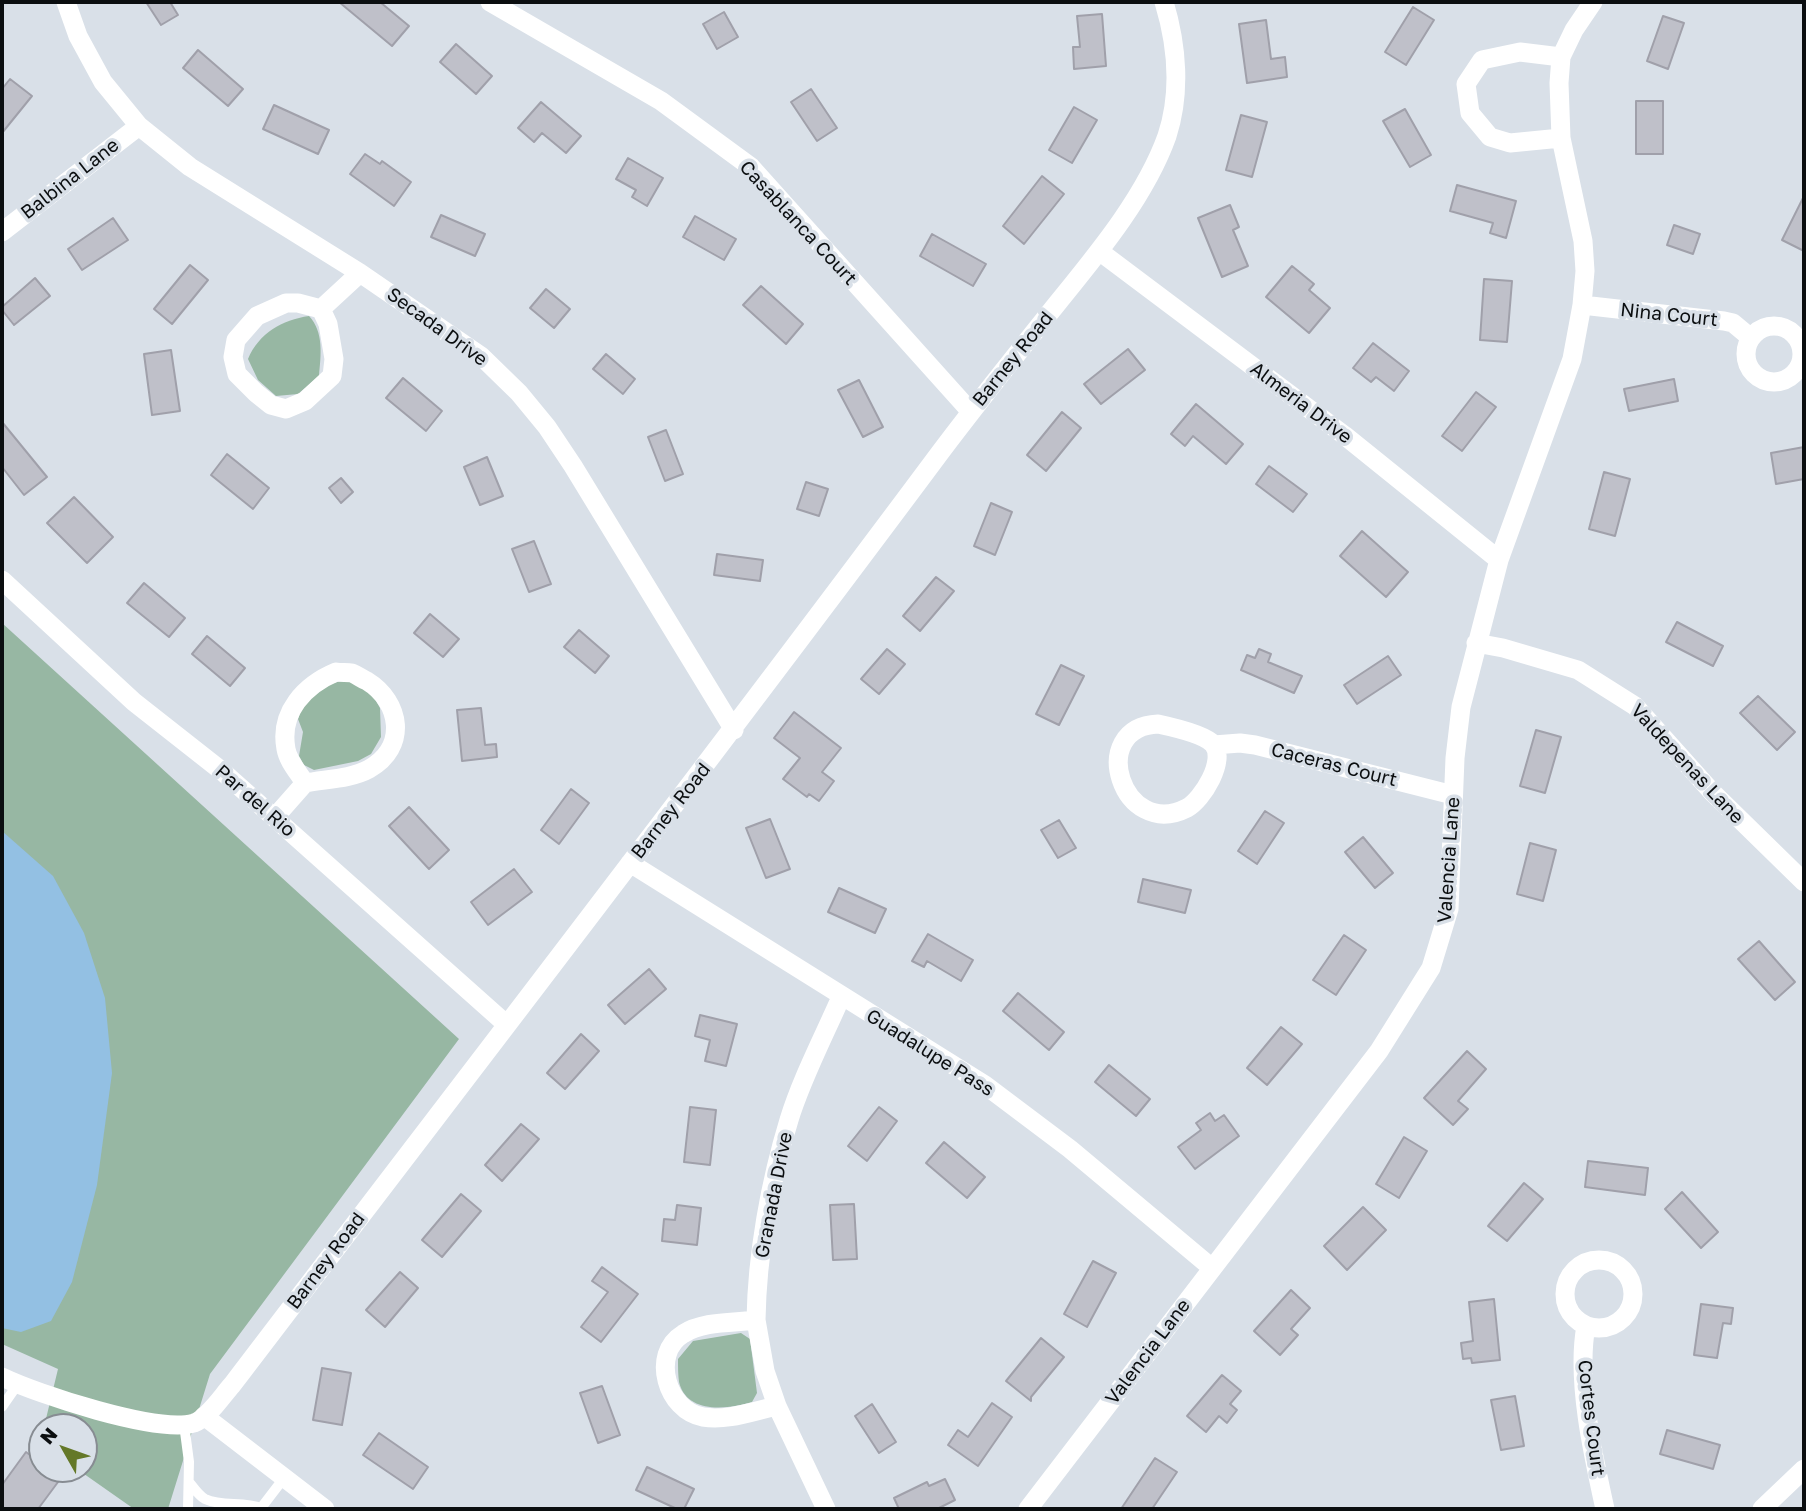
<!DOCTYPE html>
<html>
<head>
<meta charset="utf-8">
<style>
  body { margin:0 }
  #map { position:relative; width:1806px; height:1511px; overflow:hidden; background:#d9e0e8; font-family:"Golos Text",sans-serif }
  canvas { display:block }
  .frame { position:absolute; inset:0; border:4px solid #0b0e10; pointer-events:none }
  .north { position:absolute; left:28px; top:1413px; width:70px; height:70px; box-sizing:border-box; background:#d9e0e8; border:2px solid #878c92; border-radius:50%; rotate:310deg; font-size:19px; font-weight:700; line-height:28px; text-align:center; color:#0b0e10 }
  .north::after { content:''; display:block; margin:auto; width:24px; height:32px; background:#647828; clip-path:polygon(50% 0,100% 100%,50% 72%,0 100%) }
</style>
</head>
<body>
<div id="map">
<canvas width="1806" height="1511"></canvas>
<div class="frame"></div>
<div class="north">N</div>
</div>
<script>
const ctx = document.querySelector('canvas').getContext('2d');
ctx.lineJoin = 'round';
function paint(path, color) {
  ctx.fillStyle = color;
  ctx.fill(path, 'evenodd');
}
function strokePath(path, color, width, dash) {
  ctx.strokeStyle = color;
  ctx.lineWidth = width;
  ctx.lineCap = dash ? 'butt' : 'round';
  ctx.setLineDash(dash || []);
  ctx.stroke(path);
}
function drawText(font, color, halo, rows, align = 'center') {
  ctx.font = font + ' "Golos Text",sans-serif';
  ctx.lineWidth = 7;
  ctx.setLineDash([]);
  ctx.textBaseline = 'middle';
  ctx.strokeStyle = halo;
  ctx.fillStyle = color;
  for (const [text, x, y, turn = 0] of rows) {
    ctx.save();
    ctx.translate(x, y);
    ctx.rotate((+turn || 0) * Math.PI / 180);
    ctx.textAlign = isNaN(turn) ? turn : align;
    if (halo) ctx.strokeText(text, 0, 0);
    ctx.fillText(text, 0, 0);
    ctx.restore();
  }
}
const green = new Path2D(`
  M309 316C324 332 321 355 319 376L298 394 276 396 258 380 248 359C259 333 282 320 309 316Z
  M2 623 459 1039 210 1374 168 1509H134L77 1469H84V1427H44L58 1369 2 1344Z
  M352 679 370 690 380 708 381 737 371 754 358 761 314 770 304 765 299 756 303 732 298 719C306 694 326 682 352 679Z
  M741 1333 750 1339 757 1393 752 1402C729 1409 687 1415 679 1382 678 1375 678 1367 678 1359L693 1341Z`);
const water = new Path2D(`
  M2 831 53 876 84 933 105 998 112 1073 97 1185 72 1282 51 1321 21 1332 2 1328Z`);
const building = new Path2D(`
  M146 2H170L178 15 161 25Z
  M339 2H380L409 26 392 46Z
  M1413 7 1434 20 1406 65 1385 52Z
  M724 12 738 37 717 49 703 24Z
  M1102 14 1106 66 1074 69 1073 47H1080L1077 16Z
  M1663 16 1684 23 1668 69 1647 61Z
  M1266 20 1271 59 1285 57 1287 77 1247 83 1239 24Z
  M456 44 492 76 476 94 440 62Z
  M198 50 243 89 228 106 183 68Z
  M10 79 32 96 2 133V89Z
  M811 89 837 128 817 141 791 102Z
  M1636 101H1663V154H1636Z
  M541 102 581 136 566 153 542 133 534 142 518 128Z
  M274 105 329 130 318 154 263 129Z
  M1074 107 1097 120 1072 163 1049 150Z
  M1405 109 1431 155 1410 167 1383 121Z
  M1241 115 1267 122 1252 177 1226 170Z
  M365 154 380 164 382 161 411 182 394 206 350 174Z
  M628 158 663 178 647 206 632 197 636 190 616 179Z
  M1042 176 1064 194 1024 244 1003 226Z
  M1457 185 1516 201 1506 238 1490 233 1493 223 1450 211Z
  M1804 196V251L1782 240Z
  M1230 205 1239 227 1233 230 1248 266 1222 277 1198 218Z
  M441 215 485 234 475 256 431 237Z
  M695 216 736 239 724 260 683 237Z
  M113 218 128 240 82 270 68 249Z
  M1674 225 1700 234 1693 254 1667 245Z
  M932 234 986 264 973 286 920 256Z
  M190 265 208 280 172 324 154 309Z
  M1292 266 1314 284 1309 290 1330 308 1309 333 1266 297Z
  M35 278 50 296 14 325 2 310V307Z
  M1484 279 1512 281 1507 342 1480 340Z
  M761 286 803 324 786 344 743 305Z
  M546 289 570 309 554 328 530 308Z
  M1373 343 1409 371 1394 391 1376 377 1371 382 1353 368Z
  M1128 349 1145 370 1101 404 1084 384Z
  M171 350 180 411 152 415 144 354Z
  M606 354 635 379 623 394 593 369Z
  M403 378 442 411 426 431 386 398Z
  M1674 379 1678 401 1629 411 1624 389Z
  M859 380 883 427 863 437 838 390Z
  M1476 392 1496 407 1462 451 1442 436Z
  M1196 404 1243 444 1226 464 1193 436 1185 446 1171 434Z
  M1062 412 1081 428 1046 471 1027 455Z
  M2 422 47 477 24 495 2 467Z
  M666 430 683 474 665 481 648 437Z
  M1804 447V479L1776 484 1771 453Z
  M227 454 269 488 253 509 211 475Z
  M487 457 503 496 480 505 464 467Z
  M1269 466 1307 494 1293 512 1256 484Z
  M1604 472 1630 479 1615 536 1589 529Z
  M341 478 353 492 341 503 329 488Z
  M806 482 828 489 819 516 797 509Z
  M74 497 113 537 87 563 47 523Z
  M991 503 1012 512 995 555 974 546Z
  M1362 531 1408 572 1386 597 1340 556Z
  M534 541 551 584 529 592 512 549Z
  M717 554 763 560 760 581 714 575Z
  M936 577 954 591 920 631 903 616Z
  M144 583 185 618 169 637 127 603Z
  M430 614 459 639 443 657 414 633Z
  M1677 622 1723 646 1713 666 1666 642Z
  M579 630 609 656 595 673 564 647Z
  M207 636 245 668 230 686 192 654Z
  M887 649 905 664 879 694 861 679Z
  M1259 649 1271 654 1268 662 1302 676 1294 693 1241 670 1247 655 1255 658Z
  M1388 656 1401 675 1357 704 1344 685Z
  M1061 665 1084 676 1059 725 1036 714Z
  M1758 696 1795 732 1777 750 1740 713Z
  M481 708 485 745 496 744 497 757 462 761 457 710Z
  M794 712 841 748 822 772 834 781 819 801 809 794 807 797 783 779 800 758 774 738Z
  M1536 730 1561 737 1545 793 1520 786Z
  M571 789 589 803 559 844 541 830Z
  M409 807 449 850 429 869 389 826Z
  M1265 811 1284 823 1257 864 1238 851Z
  M770 819 790 869 766 878 746 828Z
  M1059 820 1076 848 1058 858 1041 830Z
  M1363 837 1393 873 1375 888 1345 852Z
  M1530 843 1556 850 1543 901 1517 894Z
  M514 869 532 892 488 925 471 902Z
  M1143 879 1191 890 1185 913 1138 902Z
  M839 888 886 909 875 933 828 912Z
  M928 934 973 960 961 981 927 961 924 967 912 961Z
  M1344 935 1366 950 1336 995 1313 980Z
  M1759 941 1795 982 1775 1000 1738 959Z
  M649 969 666 989 625 1024 608 1005Z
  M1018 993 1064 1032 1049 1050 1003 1011Z
  M700 1015 737 1024 726 1066 705 1061 710 1040 695 1036Z
  M1281 1027 1302 1044 1267 1085 1247 1068Z
  M581 1034 599 1051 565 1089 547 1073Z
  M1467 1051 1486 1069 1458 1101 1468 1109 1453 1125 1424 1098Z
  M1109 1065 1150 1099 1136 1116 1095 1082Z
  M690 1107 716 1110 710 1165 684 1162Z
  M879 1107 897 1121 867 1161 848 1146Z
  M1210 1113 1215 1121 1224 1115 1239 1136 1195 1169 1178 1147 1201 1130 1196 1123Z
  M521 1124 539 1139 502 1181 485 1165Z
  M1404 1137 1427 1151 1399 1198 1376 1184Z
  M944 1142 985 1177 967 1198 926 1163Z
  M1588 1161 1648 1168 1645 1195 1585 1187Z
  M1524 1183 1543 1199 1507 1241 1488 1226Z
  M1682 1192 1718 1232 1701 1248 1665 1209Z
  M461 1194 481 1211 442 1257 422 1240Z
  M854 1204 857 1259 833 1260 830 1205Z
  M677 1205 701 1208 697 1245 662 1241 664 1219 675 1220Z
  M1363 1207 1386 1230 1347 1270 1324 1246Z
  M1093 1261 1116 1273 1087 1327 1064 1314Z
  M602 1267 638 1294 601 1342 581 1327 608 1292 592 1281Z
  M400 1272 418 1288 385 1327 366 1310Z
  M1291 1290 1310 1308 1291 1329 1298 1335 1280 1355 1254 1331Z
  M1494 1299 1500 1360 1472 1363 1471 1358 1463 1359 1461 1343 1473 1341 1469 1302Z
  M1701 1304 1733 1308 1731 1324 1723 1323 1717 1358 1694 1355Z
  M1041 1338 1064 1357 1031 1397V1401L1006 1381Z
  M322 1368 351 1373 342 1425 313 1420Z
  M1222 1375 1241 1391 1230 1404 1237 1410 1227 1423 1219 1416 1206 1432 1187 1416Z
  M602 1386 620 1435 598 1443 580 1393Z
  M1515 1396 1524 1446 1501 1450 1491 1400Z
  M992 1403 1012 1417 978 1466 948 1445 958 1430 968 1437Z
  M872 1404 896 1442 879 1453 855 1416Z
  M1667 1430 1720 1445 1713 1469 1660 1454Z
  M379 1433 428 1467 413 1489 363 1455Z
  M26 1452 42 1464V1469H49L61 1478 38 1509H2V1485Z
  M1155 1458 1177 1472 1152 1509H1121Z
  M647 1467 694 1489 684 1509H677L636 1490Z
  M945 1479 955 1500 937 1509H899L894 1498 927 1482 929 1486Z`);
const service = new Path2D(`
  M2 1407 18 1384
  M184 1424 189 1462 188 1509
  M189 1482C193 1487 199 1496 205 1499 222 1507 243 1501 261 1508
  M263 1509 261 1508 284 1478`);
const minor = new Path2D(`
  M66 2 78 36 103 82 139 126 190 167 360 273 481 356 519 393 547 427 573 466 734 730
  M490 2 661 101 751 167 971 412
  M1561 138 1510 143 1490 137 1470 113 1466 84 1482 60 1520 52 1561 57 1574 30 1593 2
  M2 232 139 126
  M1099 251 1344 435 1499 560
  M286 303H298L321 309 328 324 334 359 332 376 305 401 286 409 271 405 256 393 237 374 233 357 236 340 257 316Z
  M1582 305 1724 321 1733 323 1751 338
  M321 309 360 273
  M1746 354a28 28 0 1 1 56 0a28 28 0 1 1-56 0Z
  M2 580 134 702 223 772 506 1024
  M1476 643 1503 648 1578 670 1635 706 1712 792 1804 882
  M336 672C341 673 347 672 352 673 357 675 362 679 367 681 401 702 408 747 369 769 351 779 325 779 305 783 298 772 288 761 286 749 279 712 305 685 336 672Z
  M1158 724C1172 727 1204 734 1213 744 1227 760 1202 800 1187 808 1122 841 1086 727 1158 724Z
  M1214 745 1240 743 1255 745 1453 795
  M275 817 305 783
  M630 863 985 1085 1070 1149 1212 1268
  M1565 1294a34 34 0 1 1 68 0a34 34 0 1 1-68 0Z
  M756 1320 765 1371 777 1406 826 1509
  M1586 1326C1576 1379 1593 1455 1605 1509
  M2 1377C37 1394 158 1434 194 1423 208 1418 222 1396 232 1385 468 1075 706 767 939 454 978 402 1019 351 1060 300 1099 252 1146 195 1167 136 1181 93 1177 45 1164 2
  M777 1406C753 1411 728 1421 703 1417 667 1411 650 1354 683 1334 703 1321 733 1323 756 1320 757 1255 770 1182 789 1120 801 1080 824 1036 841 997
  M204 1416 325 1509
  M1028 1509 1379 1051 1431 968 1449 909 1455 758 1461 707 1499 560 1572 359 1582 305 1585 271 1583 241 1561 138 1559 83 1561 57
  M1762 1509 1804 1469`);
const streetNames = [
  ["Balbina Lane",70,179,-38],
  ["Casablanca Court",798,223,47],
  ["Nina Court",1669,315,6],
  ["Secada Drive",437,327,36],
  ["Barney Road",1013,359,-51],
  ["Almeria Drive",1301,403,37],
  ["Valdepenas Lane",1687,764,47],
  ["Caceras Court",1334,765,14],
  ["Par del Rio",255,801,41],
  ["Barney Road",671,811,-52],
  ["Valencia Lane",1449,860,-86],
  ["Guadalupe Pass",930,1053,32],
  ["Granada Drive",774,1195,-79],
  ["Barney Road",326,1261,-53],
  ["Valencia Lane",1148,1352,-53],
  ["Cortes Court",1591,1418,83]
];
paint(green, '#97b7a3');
paint(water, '#93c0e3');
paint(building, '#bfc0c9');
strokePath(building, '#a0a0aa', 2);
strokePath(service, '#fff', 10);
strokePath(minor, '#fff', 19);
drawText('19px', '#0b0e10', '#d9e0e8', streetNames);
</script>
</body>
</html>
